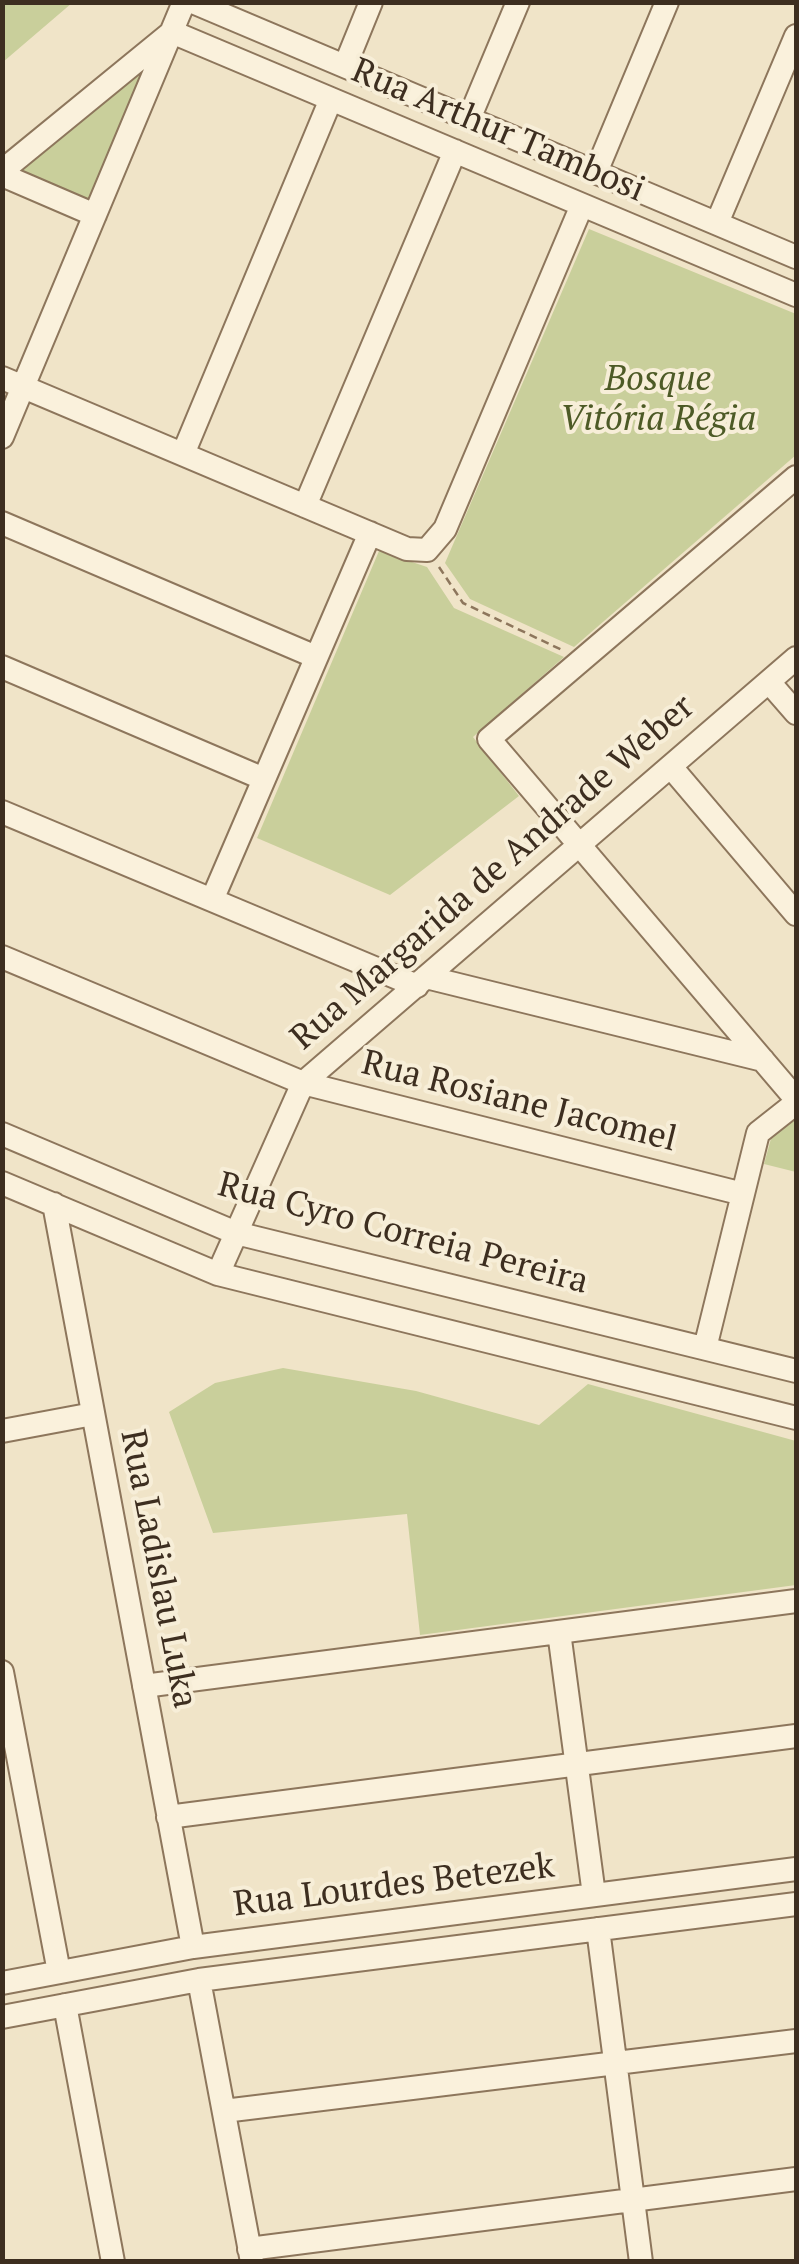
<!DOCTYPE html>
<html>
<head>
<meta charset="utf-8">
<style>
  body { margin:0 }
  #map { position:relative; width:799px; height:2264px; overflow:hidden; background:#f0e4c8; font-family:"PT Serif",serif }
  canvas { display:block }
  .frame { position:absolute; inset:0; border:5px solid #3d2e20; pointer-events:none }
</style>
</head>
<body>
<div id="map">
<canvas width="799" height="2264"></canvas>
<div class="frame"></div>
</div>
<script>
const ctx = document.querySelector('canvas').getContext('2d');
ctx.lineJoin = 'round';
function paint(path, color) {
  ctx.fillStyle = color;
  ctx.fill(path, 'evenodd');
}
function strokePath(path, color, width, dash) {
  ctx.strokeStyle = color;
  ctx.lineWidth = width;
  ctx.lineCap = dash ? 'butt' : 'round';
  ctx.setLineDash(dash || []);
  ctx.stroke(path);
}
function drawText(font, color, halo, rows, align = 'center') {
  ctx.font = font + ' "PT Serif",serif';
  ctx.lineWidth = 8;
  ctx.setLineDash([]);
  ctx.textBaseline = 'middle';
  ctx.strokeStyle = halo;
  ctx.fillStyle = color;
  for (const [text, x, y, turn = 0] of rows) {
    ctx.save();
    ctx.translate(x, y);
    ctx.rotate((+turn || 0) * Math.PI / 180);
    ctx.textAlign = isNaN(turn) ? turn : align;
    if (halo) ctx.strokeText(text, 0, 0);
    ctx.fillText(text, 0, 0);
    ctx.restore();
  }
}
const green = new Path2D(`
  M3 2H72V3L3 62Z
  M148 63 89 203 19 173Z
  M589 229 796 314V455L574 647 470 599 445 563Z
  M379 551 427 567 454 608 564 657 473 737 519 796 390 895 257 838Z
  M796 1117V1172L764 1164 772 1135Z
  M283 1368 416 1391 539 1425 588 1384 796 1441V1585L420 1635 407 1514 213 1533 169 1412 215 1383Z`);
const path = new Path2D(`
  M439 567 463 603 562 650`);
const minor = new Path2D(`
  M193 2 796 257
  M345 66 371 2
  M469 119 518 2
  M2 171 172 32 796 295
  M596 172 667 2
  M2 175 95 215
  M717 223 796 36
  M2 378 407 549 427 550 445 529 582 205
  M2 437 184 2
  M183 454 331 99
  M796 477 489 739 796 1099
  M305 506 455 151
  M2 523 316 657
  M2 667 264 779
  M769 682 796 713
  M671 767 796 914
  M2 812 417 986
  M212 900 370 533
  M2 957 303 1083 743 1194
  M426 977 763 1060
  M2 1134 236 1233 796 1371
  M2 1183 218 1274 796 1418
  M54 1204 193 1947
  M218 1274 303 1083 796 658
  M705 1348 758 1133 796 1103
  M2 1431 93 1414
  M559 1632 594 1895
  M2 1672 59 1972
  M144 1686 796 1601
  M168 1817 796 1736
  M598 1929 641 2262
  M199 1980 252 2262
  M2 1983 193 1947 796 1869
  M65 2005 113 2262
  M2 2017 199 1980 796 1904
  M224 2111 796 2041
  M249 2249 796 2179`);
const streetNames = [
  ["Rua Arthur Tambosi",498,131,23],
  ["Rua Margarida de Andrade Weber",493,873,-41],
  ["Rua Rosiane Jacomel",519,1102,14],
  ["Rua Cyro Correia Pereira",403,1234,15],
  ["Rua Ladislau Luka",158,1569,79],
  ["Rua Lourdes Betezek",394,1886,-7]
];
const parkNames = [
  ["Bosque",658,380],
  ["Vitória Régia",658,420]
];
paint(green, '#c9cf9b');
strokePath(minor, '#8d765c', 26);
strokePath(path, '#8d765c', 2.5, [8, 5]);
strokePath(minor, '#faf1dc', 22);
drawText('35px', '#3d2e20', '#f7eed8', streetNames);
drawText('italic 35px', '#4d5a26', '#f7eed8', parkNames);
</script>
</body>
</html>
